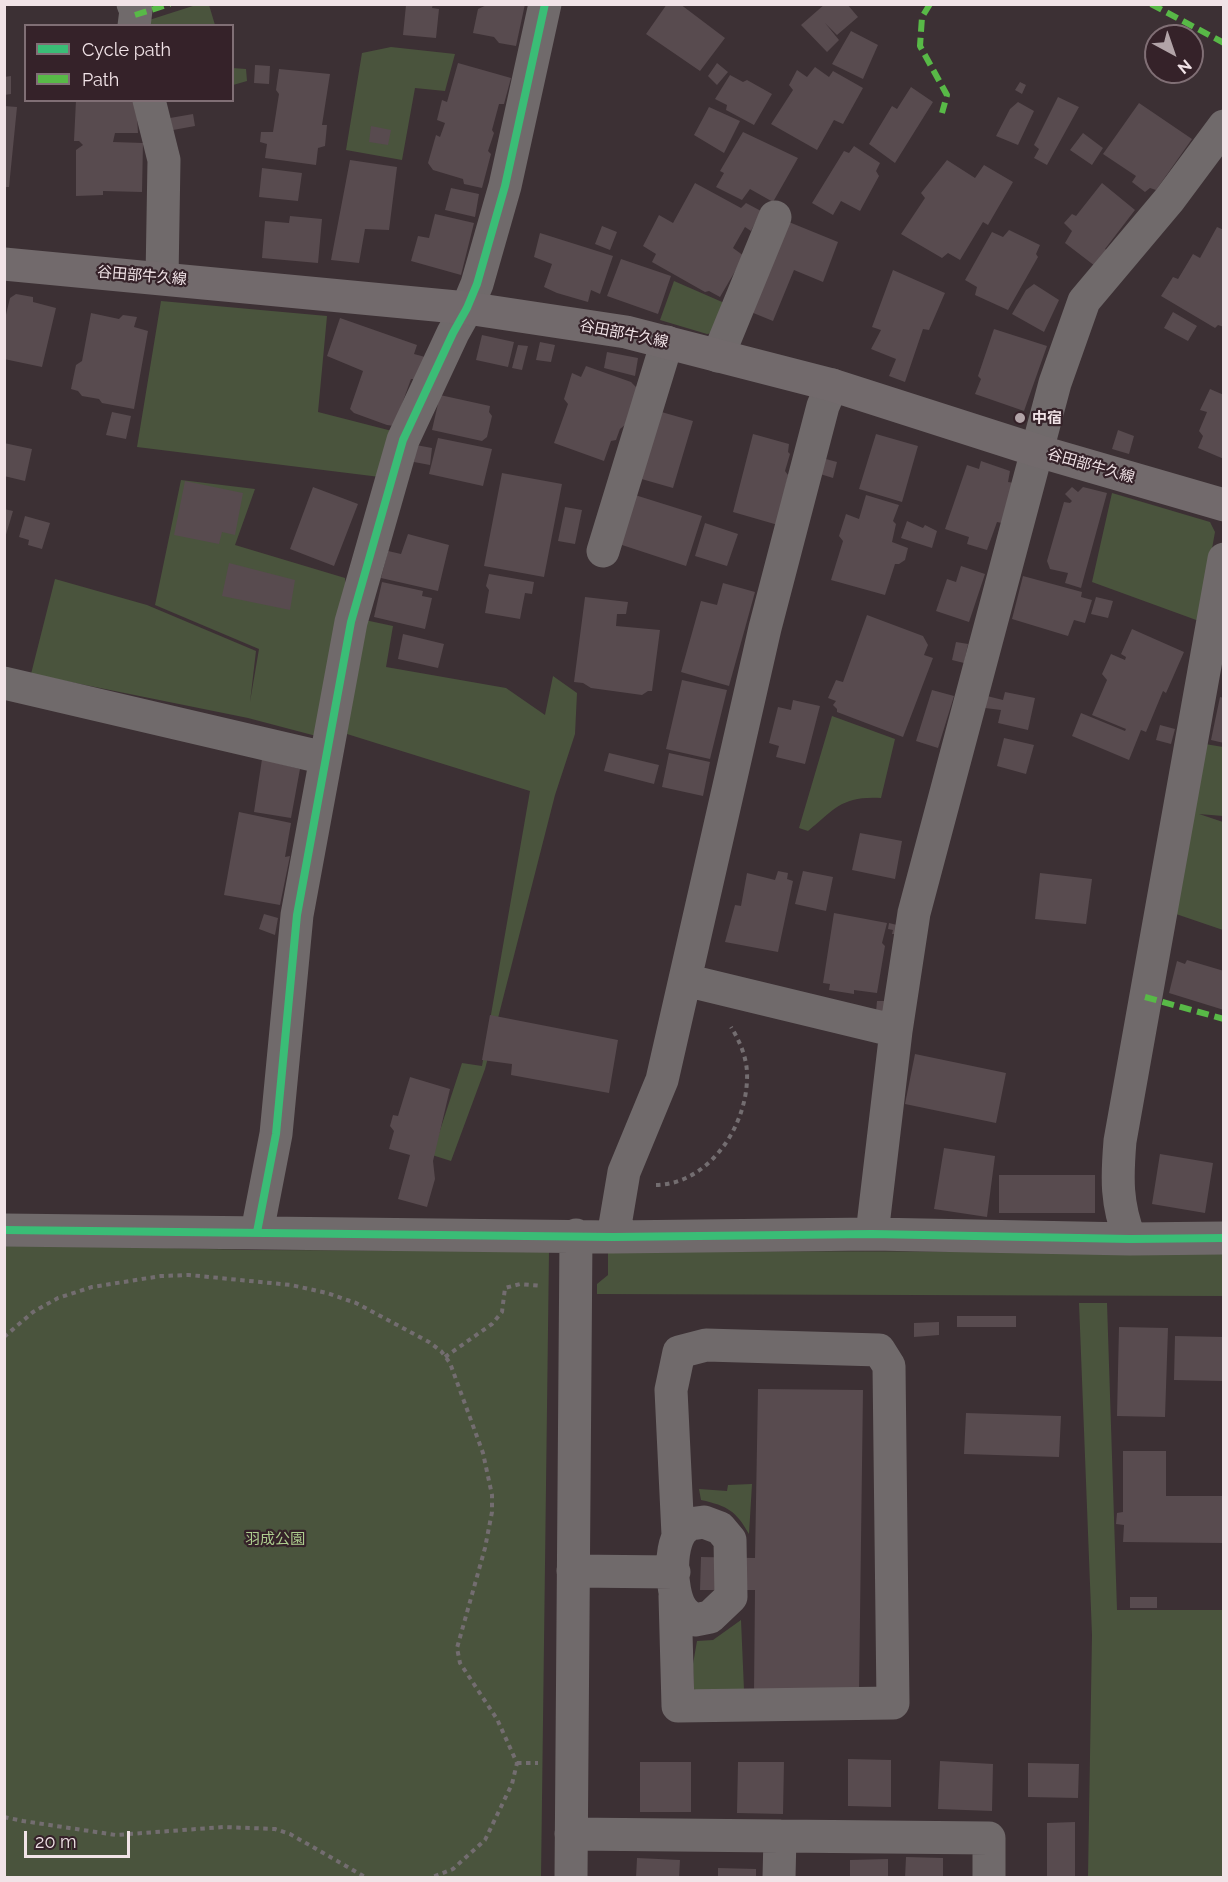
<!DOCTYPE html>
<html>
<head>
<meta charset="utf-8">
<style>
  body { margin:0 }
  #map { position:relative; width:1228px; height:1882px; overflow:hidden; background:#3c3034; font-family:Raleway,sans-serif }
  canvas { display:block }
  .frame { position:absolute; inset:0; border:6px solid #f1e3e7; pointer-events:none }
  .legend { position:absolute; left:24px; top:24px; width:210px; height:78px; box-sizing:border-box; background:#352229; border:2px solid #806f75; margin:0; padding:8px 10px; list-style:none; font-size:18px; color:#f1e3e7 }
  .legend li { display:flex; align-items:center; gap:12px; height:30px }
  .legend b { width:30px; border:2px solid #806f75 }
  .north { position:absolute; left:1144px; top:24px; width:60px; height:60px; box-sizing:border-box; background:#352229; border:2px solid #806f75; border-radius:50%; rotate:140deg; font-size:16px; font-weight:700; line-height:24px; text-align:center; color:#f1e3e7 }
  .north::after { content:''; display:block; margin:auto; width:21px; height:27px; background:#b2a4a8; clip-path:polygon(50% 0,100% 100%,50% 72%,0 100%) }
  .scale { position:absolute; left:24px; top:1831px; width:106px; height:27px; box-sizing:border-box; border:3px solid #f1e3e7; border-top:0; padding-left:8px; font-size:18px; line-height:21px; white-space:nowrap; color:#f1e3e7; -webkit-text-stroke:4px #352229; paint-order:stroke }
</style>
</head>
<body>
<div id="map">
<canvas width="1228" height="1882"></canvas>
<div class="frame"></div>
<ul class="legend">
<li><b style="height:8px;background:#3abd76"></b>Cycle path</li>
<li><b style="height:8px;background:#58b947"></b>Path</li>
</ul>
<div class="north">N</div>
<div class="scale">20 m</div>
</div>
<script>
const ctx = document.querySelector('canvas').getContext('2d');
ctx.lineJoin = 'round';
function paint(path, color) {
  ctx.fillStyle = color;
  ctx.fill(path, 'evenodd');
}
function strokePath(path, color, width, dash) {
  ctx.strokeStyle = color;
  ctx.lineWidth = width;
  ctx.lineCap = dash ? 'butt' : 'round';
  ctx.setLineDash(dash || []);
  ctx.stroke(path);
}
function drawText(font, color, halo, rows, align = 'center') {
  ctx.font = font + ' Raleway,"Noto Sans JP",sans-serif';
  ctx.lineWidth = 4.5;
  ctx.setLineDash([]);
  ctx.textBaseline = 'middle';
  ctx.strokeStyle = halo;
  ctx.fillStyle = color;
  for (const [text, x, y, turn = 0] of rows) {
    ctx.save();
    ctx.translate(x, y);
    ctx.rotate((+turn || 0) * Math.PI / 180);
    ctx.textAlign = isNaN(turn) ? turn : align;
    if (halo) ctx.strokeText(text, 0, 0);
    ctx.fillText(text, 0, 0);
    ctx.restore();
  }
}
const green = new Path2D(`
  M196 5H209L215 25H147L146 21Z
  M391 47 455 54 445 91 415 88 402 160 346 150 362 53Z
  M232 68 246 69 247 81 233 85Z
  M674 281 729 305 718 332 707 334 660 320Z
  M161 301 327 316 318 412 396 432 380 477 137 447Z
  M181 480 255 489 235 545 345 578 346 591 320 737 248 718 31 674 55 579 147 605 256 651 250 702 259 649 155 605Z
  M1112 493 1210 522 1215 532 1199 621 1092 582Z
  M360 619 393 626 386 667 506 688 545 715 553 676 577 693 575 734 555 795 485 1069 451 1161 432 1155 462 1063 482 1066 530 791 347 734Z
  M832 716 895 739 881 798C842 796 836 808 808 831L799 828Z
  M1205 744 1223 747V816L1199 814 1223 822V930L1176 914Z
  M5 1244 249 1250 549 1251 541 1877 5 1878Z
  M608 1251 1223 1252V1296L597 1294V1284L608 1275Z
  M1079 1303H1107L1117 1610H1223V1877H1088L1092 1635Z
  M752 1484 749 1534C736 1511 728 1506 701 1500L699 1489 727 1491 728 1485Z
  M741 1620 744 1690 703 1694 694 1689 693 1664 697 1641 713 1640Z`);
const building = new Path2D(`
  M415 4H433L432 8 439 9 436 38 403 35 406 5 415 6Z
  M489 4H525L516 46 499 43 494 37 473 33 478 9Z
  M667 4H680L725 38 700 71 646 34Z
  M825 4H847L858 17 837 35 825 23 839 40 827 52 801 25Z
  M851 31 878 45 863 79 832 64Z
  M458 63 511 78 504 104H499L492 130 494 133 488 151 491 154 482 188 464 184 463 179 433 170 428 163 436 135 440 137 445 123 437 120 442 100 447 102Z
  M717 63 728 72 717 85 708 76Z
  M255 65 270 66 269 84 254 83Z
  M815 67 829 77 833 71 863 88 843 124 834 120 817 150 771 124 793 90 789 85 797 70 807 77Z
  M279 69 330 74 322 125H327L325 146 318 148 316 165 265 158 267 144 260 142 261 132H273L279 94 276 90Z
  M730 75 743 82 747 80 772 94 754 125 726 110 727 105 715 99Z
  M11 76V94L4 95V77Z
  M1020 82 1026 85 1022 94 1015 90Z
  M911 87 933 102 895 163 869 144 892 106 897 109Z
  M1058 97 1079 107 1047 165 1034 158 1039 149 1034 145Z
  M76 100H136L138 133H115L113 142 143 143 142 192 103 191V195L76 196V150L83 145 79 141H74Z
  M1018 102 1034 111 1018 145 996 136 1010 109Z
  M1139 103 1192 139 1156 190 1150 188 1145 192 1132 182 1136 176 1103 154Z
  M4 106 17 107 9 187H4Z
  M709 107 740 121 724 153 694 135Z
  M193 114 195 126 173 130 170 118Z
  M371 126 391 130 388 145 369 142Z
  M743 132 798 158 773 202 750 189 742 200 716 187 724 173 720 171Z
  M1083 133 1103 148 1092 165 1070 150Z
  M854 146 880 163 876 171 879 176 860 211 841 201 833 215 812 203 844 151 849 153Z
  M350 160 397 167 389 230 365 229 359 263 331 260Z
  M947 160 975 178 984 165 1013 182 988 225 983 222 960 260 948 253 942 258 901 234 925 198 921 193Z
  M262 168 302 173 298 201 259 197Z
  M695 183 741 208 746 203 761 211 751 231 745 227 733 248 744 256 720 297 709 291 705 292 652 262 656 254 643 246 659 215 673 223Z
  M1102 183 1135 210 1105 249 1108 251 1095 266 1065 243 1072 231 1064 223 1072 214 1076 216Z
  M451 188 479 194 475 217 445 210Z
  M435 214 474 223 461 275 411 261 418 236 429 238Z
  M290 216 322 219 318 263 262 258 265 221 289 223Z
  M784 220 838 242 823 282 794 270 773 321 746 310Z
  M602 226 617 232 610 250 595 244Z
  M1217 227 1224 230V327L1218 325 1215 328 1161 296 1173 277 1178 279 1193 254 1200 258Z
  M1009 230 1040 245 1036 254 1038 257 1008 310 975 295 977 287 965 280 992 232 1003 237Z
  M540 233 613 256 600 294 591 290 588 302 557 293 544 287 552 264 534 257Z
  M621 259 671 276 658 314 607 296Z
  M893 270 945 293 929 330 923 329 905 382 889 376 896 359 871 349 881 330 872 327Z
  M1034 284 1059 300 1044 332 1012 314 1026 290Z
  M16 294 33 297V302L56 308 42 367 4 359V323L10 298Z
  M1173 312 1197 326 1188 341 1164 328Z
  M91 313 119 319 123 315 137 317 134 327 148 331 134 409 102 403 99 399 82 396 78 391 71 389 76 365 82 361Z
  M340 318 417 345 414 354 425 357 417 379H411L394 426 387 425 354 413 350 409 363 371 327 356Z
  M994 329 1047 346 1024 411 975 394 981 379 978 376Z
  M482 335 514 342 508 367 476 360Z
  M540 342 555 345 551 362 536 360Z
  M518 345 528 346 522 370 512 368Z
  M607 352 638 358 635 376 604 368Z
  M586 366 631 382 637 388 625 425 620 429 616 440 611 441 604 461 554 443 568 404 564 399 572 373 581 377Z
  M1210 389 1224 395V459L1198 448 1203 436 1199 431 1207 412 1200 410Z
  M440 395 490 406 489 412 492 416 487 437 482 441 432 430Z
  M658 411 693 421 673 488 638 478Z
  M112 412 131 416 126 439 106 435Z
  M1118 430 1134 436 1129 454 1112 449Z
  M753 434 789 444 788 452 790 454 785 471 788 475 778 525 733 512Z
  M876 434 918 446 902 502 859 489Z
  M438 438 492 449 483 486 429 474Z
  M4 443 32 449 25 481 4 476Z
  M416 445 432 448 430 465 414 462Z
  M822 458 837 462 833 478 817 473Z
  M981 461 1010 471 1008 482 1014 483 1002 523 997 522 987 550 967 544 969 537 945 529 967 465 979 469Z
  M502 473 562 484 544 577 484 566Z
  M185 481 243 493 235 535 222 532 219 544 174 535Z
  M313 487 358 504 334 566 290 549Z
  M1072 487 1078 492 1083 487 1107 493 1081 588 1065 583 1068 573 1050 569 1047 561 1064 502 1070 503 1072 501 1065 494Z
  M635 495 702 516 686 566 619 544Z
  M866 495 899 505 893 521 896 524 892 542 908 548 905 560 899 564H895L885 595 831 580 843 541 839 536 846 514 859 519Z
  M565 507 582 510 575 544 558 541Z
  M4 509 13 511 5 538H4Z
  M25 516 50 523 42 549 28 545 29 540 19 537Z
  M907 521 923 528 925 525 937 531 932 548 901 538Z
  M705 523 738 534 727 566 695 556Z
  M408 534 449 545 438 591 381 578 388 551 401 554Z
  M229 563 295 580 290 610 222 596Z
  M961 566 985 574 969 622 936 611 947 579 956 582Z
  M489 574 534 582 532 594 525 593 520 619 485 613 489 590 486 586Z
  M1023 576 1082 592 1081 597 1092 600 1085 623 1074 620 1068 636 1012 619Z
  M382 582 423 591 422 596 432 598 425 629 374 617Z
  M723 583 755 592 729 686 681 672 701 601 717 605Z
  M585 597 628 602 626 614H617L616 626 660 630 652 691H648L642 695 591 688 583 683 574 682Z
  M1096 597 1113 601 1108 618 1091 614Z
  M867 615 923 636 928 645 924 655 933 658 903 737 837 712V709L833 705 836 701 828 698 836 680 843 682Z
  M1132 629 1184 652 1166 693 1163 691 1146 732 1141 730 1129 760 1072 736 1081 713 1125 731 1126 729 1092 715 1107 680 1102 674 1111 654 1125 660 1126 657 1121 654Z
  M403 634 444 644 438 668 398 659Z
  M956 642 968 644 964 663 952 660Z
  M682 680 727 690 710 759 666 749Z
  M932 690 954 696 938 748 916 741Z
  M1005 692 1035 698 1028 730 998 723 1001 710 985 708 987 696 1003 700Z
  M1220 697 1224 698V743L1211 740Z
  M793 700 820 706 805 764 776 757 779 746 769 743 778 707 791 710Z
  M1160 725 1175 729 1171 744 1156 740Z
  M1004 738 1034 745 1026 774 997 766Z
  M609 753 659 765 654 784 604 771Z
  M669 753 710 762 703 796 662 787Z
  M262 759 300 769 291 818 254 812Z
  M239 812 291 823 285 857 290 856 280 905 224 895Z
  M860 833 902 841 895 879 852 870Z
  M778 871 788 873 787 879 793 881 778 952 725 942 735 905 741 906 747 873 775 880Z
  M803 871 833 877 826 911 795 904Z
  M1040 873 1092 879 1086 924 1035 919Z
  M834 913 887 923 882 943 885 946 877 993 854 990V994L829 990 830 984 823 983Z
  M264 914 278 918 275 935 259 929Z
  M889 923 897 925 896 934H892L893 930 888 929Z
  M1187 960 1224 971V1010L1169 993 1177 961 1185 964Z
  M877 1001H885L884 1013 876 1012Z
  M490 1015 618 1040 609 1093 511 1075 512 1064 482 1060Z
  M915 1054 1006 1073 996 1123 905 1104Z
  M410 1077 450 1089 433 1161 435 1179 427 1207 398 1199 410 1155 389 1149 394 1131 390 1126 393 1115 398 1116Z
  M944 1148 995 1156 987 1217 934 1209Z
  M1160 1154 1213 1163 1205 1213 1152 1204Z
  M999 1175H1095V1213H999Z
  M957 1316H1016V1327H957Z
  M939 1322V1335L914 1337V1323Z
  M1119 1327 1168 1328 1165 1417 1117 1416Z
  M1175 1336 1224 1337V1381L1174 1380Z
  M758 1389 863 1390 859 1693 754 1692 755 1590H700L701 1557 755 1558Z
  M966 1413 1061 1416 1059 1457 964 1454Z
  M1123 1451H1166V1496H1224V1543L1123 1542 1124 1525 1116 1524 1117 1513 1123 1512Z
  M1130 1597H1157V1608H1130Z
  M848 1759 891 1760V1807L848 1806Z
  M940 1761 993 1764 992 1811 938 1809Z
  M640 1762H691V1812H640Z
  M738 1762H784L783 1814 737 1813Z
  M1028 1763 1079 1764 1078 1798 1028 1797Z
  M1075 1822V1878H1047V1823Z
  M906 1857 943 1858V1878H905Z
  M637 1858 680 1860 679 1878H636Z
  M888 1859V1878H850V1860Z
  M718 1868 756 1869V1878H718Z`);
const path = new Path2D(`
  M656 1185C708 1184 746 1128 747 1079 748 1061 741 1043 731 1027
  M4 1337 33 1312 58 1298 92 1287 161 1276 189 1275 291 1285 327 1293 356 1303 429 1342 441 1351 450 1363 483 1453 492 1495V1512L485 1548 457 1648 460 1663 497 1719 517 1763 512 1784 485 1840 453 1869 430 1878
  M445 1357 492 1324 502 1312 505 1288 520 1284 542 1286
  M517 1763H538
  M4 1817 23 1821 116 1835 224 1827 275 1829 290 1834 367 1878`);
const minor = new Path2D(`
  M133 4 136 10 134 26
  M149 100 164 160 162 278
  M718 356 775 217
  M603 551 667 342
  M4 683 325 758
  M685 980 896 1031
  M4 1230 613 1237 872 1234 1130 1239 1224 1238
  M257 1232 276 1134 297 915 351 622 403 440 453 333 467 308 477 284 505 186 545 4
  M872 1234 896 1031 914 913 1055 383 1084 301 1169 200 1224 126
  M613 1237 624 1172 662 1080 765 628 823 406 832 385
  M1130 1239C1116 1204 1117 1177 1120 1141L1224 559
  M704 1522 720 1528 730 1540 731 1597 710 1617 695 1620C690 1617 684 1613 681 1608 670 1591 668 1539 686 1527 690 1523 698 1523 704 1522Z
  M573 1571 674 1572
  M675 1596 678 1706 893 1703 889 1366 879 1350 706 1345 679 1352 671 1390 678 1535
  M571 1834 989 1838V1878
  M571 1878 576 1235
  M779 1878 780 1836`);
const major = new Path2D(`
  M4 264 467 308 626 332 832 385 1038 451 1224 505`);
const quiet = new Path2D(`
  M930 4 922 17 920 46 947 95 942 113
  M1151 4 1224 43
  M135 15 170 4
  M1145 997 1224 1019`);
const cycleway = new Path2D(`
  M4 1230 613 1237 872 1234 1130 1239 1224 1238
  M257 1232 276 1134 297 915 351 622 403 440 453 333 467 308 477 284 505 186 545 4`);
const markers = [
  [1020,418,6,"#b2a4a8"]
];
const streetNames = [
  ["谷田部牛久線",142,276,5],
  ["谷田部牛久線",624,334,11],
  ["谷田部牛久線",1091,466,16]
];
const poiNames = [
  ["中宿",1032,418]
];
const parkNames = [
  ["羽成公園",275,1539]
];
paint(green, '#4a543d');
paint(building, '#584b4f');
strokePath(path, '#736d70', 4, [4.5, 4.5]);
strokePath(minor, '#706a6b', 33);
strokePath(major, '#726a6c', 33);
strokePath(quiet, '#58b947', 6, [12, 6]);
strokePath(cycleway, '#3abd76', 8);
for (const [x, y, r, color] of markers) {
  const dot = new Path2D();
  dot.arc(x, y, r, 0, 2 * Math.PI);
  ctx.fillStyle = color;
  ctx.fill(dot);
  strokePath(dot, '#352229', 2);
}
drawText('15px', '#f1e3e7', '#352229', streetNames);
drawText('bold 15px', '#f1e3e7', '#352229', poiNames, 'left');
drawText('15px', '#adcc8e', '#352229', parkNames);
</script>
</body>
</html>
